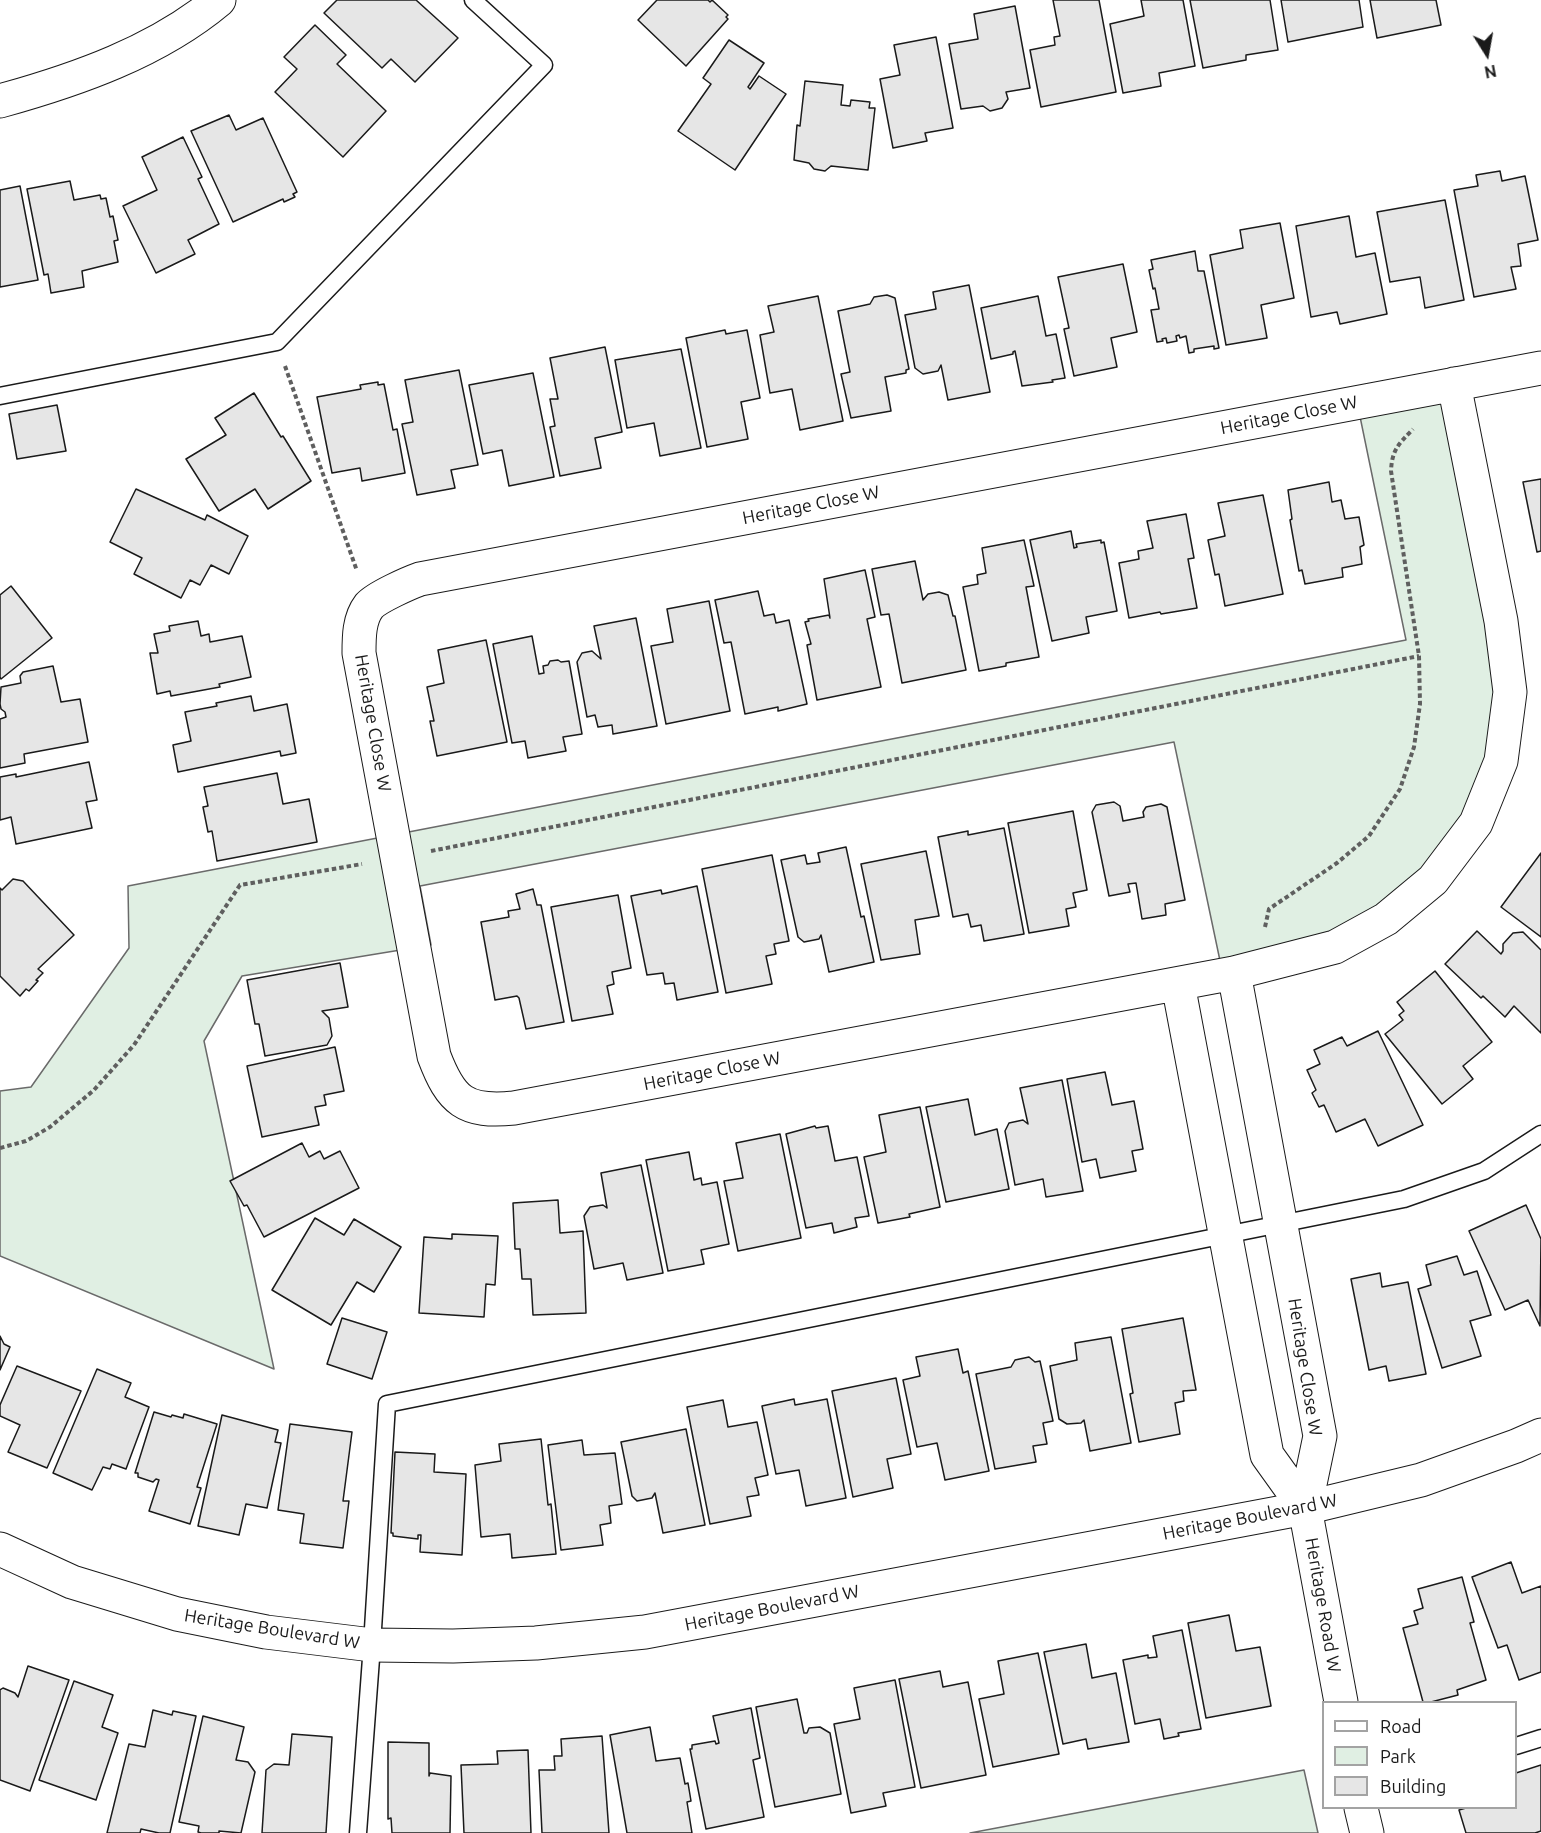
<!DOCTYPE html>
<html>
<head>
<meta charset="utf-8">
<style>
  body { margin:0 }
  #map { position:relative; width:1541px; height:1833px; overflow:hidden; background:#fff; font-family:Ubuntu,sans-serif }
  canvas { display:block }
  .legend { position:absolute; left:1322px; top:1701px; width:195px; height:108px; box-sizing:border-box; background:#fff; border:2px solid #a3a3a3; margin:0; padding:8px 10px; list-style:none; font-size:18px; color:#1a1a1a }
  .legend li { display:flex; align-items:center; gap:12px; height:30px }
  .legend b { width:30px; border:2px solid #a3a3a3 }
  .north { position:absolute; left:1457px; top:24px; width:60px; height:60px; -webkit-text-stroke:4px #fff; paint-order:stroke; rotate:169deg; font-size:16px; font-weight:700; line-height:24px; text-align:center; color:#1a1a1a }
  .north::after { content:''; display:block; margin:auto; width:21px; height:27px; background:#1a1a1a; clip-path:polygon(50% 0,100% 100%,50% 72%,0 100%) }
</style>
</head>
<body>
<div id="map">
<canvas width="1541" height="1833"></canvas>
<ul class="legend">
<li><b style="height:8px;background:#fff"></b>Road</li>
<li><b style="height:16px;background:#e0efe3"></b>Park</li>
<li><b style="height:16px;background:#e6e6e6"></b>Building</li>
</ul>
<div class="north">N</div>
</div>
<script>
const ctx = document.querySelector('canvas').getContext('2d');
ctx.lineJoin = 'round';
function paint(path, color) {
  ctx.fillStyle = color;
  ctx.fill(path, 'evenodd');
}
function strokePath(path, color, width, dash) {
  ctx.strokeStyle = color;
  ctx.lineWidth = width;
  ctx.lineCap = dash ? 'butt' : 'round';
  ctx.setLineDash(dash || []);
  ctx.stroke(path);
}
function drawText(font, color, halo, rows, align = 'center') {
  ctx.font = font + ' Ubuntu,sans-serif';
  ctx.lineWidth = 4.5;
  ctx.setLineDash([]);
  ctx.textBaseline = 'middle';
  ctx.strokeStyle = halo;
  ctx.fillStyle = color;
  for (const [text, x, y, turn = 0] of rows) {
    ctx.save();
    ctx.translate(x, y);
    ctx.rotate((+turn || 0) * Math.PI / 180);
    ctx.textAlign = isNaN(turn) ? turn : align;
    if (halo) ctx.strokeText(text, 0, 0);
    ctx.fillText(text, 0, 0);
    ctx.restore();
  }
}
const green = new Path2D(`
  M1454 384 1501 621V761L1386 919 1223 975 1174 742 420 886 431 945 242 976 204 1041 274 1369 0 1256V1091L31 1087 129 948 128 886 1406 640 1357 402Z
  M1304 1770 1318 1833H970Z`);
const building = new Path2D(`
  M337 0H416L458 38 415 82 391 59 382 68 324 13Z
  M657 0H708L710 2 712 0 728 15 726 17 728 19 686 66 638 20Z
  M1053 0H1099L1116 92 1041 107 1030 50 1055 45 1054 37 1060 36Z
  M1141 0H1183L1195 66 1159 73 1161 86 1123 93 1110 24 1144 16Z
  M1190 0H1270L1278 50 1246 55V60L1203 68Z
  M1281 0H1359L1363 27 1288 42Z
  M1370 0H1436L1441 25 1377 38Z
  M1015 6 1030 88 1006 92 1008 99 1002 108 990 111 983 106 961 109 949 44 978 39 974 14Z
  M315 25 346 55 337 64 386 111 343 157 275 92 297 69 284 57Z
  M936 37 953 128 925 133 927 141 893 148 880 79 900 75 894 45Z
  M729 40 764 63 748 87 750 89 759 76 786 94 735 170 678 131 711 84 703 78Z
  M805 81 843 85 841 105 850 106 851 100 870 102 869 108H875L868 170 831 166 825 171 814 169 809 163 794 160 797 125 800 126Z
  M229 115 236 130 263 118 297 192 293 194 295 197 284 202 283 199 233 222 191 131Z
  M183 137 202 177 198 179 219 224 188 240 195 254 156 273 123 206 157 190 142 157Z
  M1500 171 1502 181 1525 176 1538 240 1518 244 1521 266 1511 267 1516 289 1474 297 1454 190 1478 186 1476 175Z
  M70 181 74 200 100 195 101 199 106 198 110 217 113 216 118 240 114 241 118 262 82 271 84 287 51 293 48 274 44 275 27 189Z
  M20 186 38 280 0 287V190Z
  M1445 200 1464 300 1425 308 1420 277 1390 282 1377 212Z
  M1349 216 1356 257 1375 253 1387 314 1340 324 1337 312 1311 317 1296 226Z
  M1280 223 1294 298 1261 305 1267 338 1226 345 1210 255 1243 248 1240 230Z
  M1195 251 1198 271H1204L1219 348 1214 349V346L1194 349V352L1189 353 1186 336 1180 338 1179 335 1176 336 1177 341 1167 343 1166 338 1162 339 1163 341 1157 342 1151 310 1159 309 1155 288 1153 289 1149 270 1153 269 1151 260Z
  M1123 264 1137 332 1111 338 1117 367 1074 376 1064 329 1069 328 1058 277Z
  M969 285 990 392 948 400 941 365 938 371 923 374 915 368 905 315 936 309 933 292Z
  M887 295 895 298 909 369 906 370V373L885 377 891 411 851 418 841 374 850 372 838 311 870 304 874 297Z
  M818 296 843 421 800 430 792 389 770 393 760 335 774 332 768 306Z
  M1038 296 1046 336 1056 334 1065 378 1052 380 1053 382 1022 386 1015 351 1013 352V354L991 359 981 308Z
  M725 330 726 334 747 330 760 398 741 402 748 439 707 447 686 338Z
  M605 347 622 432 595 438 601 468 560 476 550 427 555 426 550 399H558L550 358Z
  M681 349 701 448 660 456 654 423 627 428 615 360Z
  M459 370 478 465 451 470 455 488 417 495 402 424 413 422 405 380Z
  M533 373 554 477 509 486 502 450 483 454 469 385Z
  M378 382V385L384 384 393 430 397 429 405 473 362 481 360 468 332 473 317 397 361 389 360 385Z
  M254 393 281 437 283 436 311 481 268 509 255 489 219 511 186 459 226 435 215 418Z
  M57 405 66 451 17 459 9 414Z
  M1541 479V551L1537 552 1523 482Z
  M1329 482 1332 502 1341 500 1345 519 1359 517 1364 545 1360 547 1362 564 1342 568 1343 577 1305 584 1302 570 1299 571 1290 520 1292 519 1288 490Z
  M136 489 205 520 207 515 248 536 229 574 211 565 200 585 190 580 181 598 134 574 142 558 110 542Z
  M1263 495 1283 594 1225 606 1219 574 1215 575 1208 540 1225 536 1218 503Z
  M1186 514 1194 558 1188 559 1197 608 1161 614 1160 612 1129 618 1119 563 1139 559 1138 551 1153 548 1147 521Z
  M1071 531 1074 548 1077 547 1076 544 1101 540V543L1104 542 1117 611 1086 617 1089 633 1052 641 1030 540Z
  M1024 540 1034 586 1026 587 1039 657 1006 663V666L979 671 963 587 978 584 977 575 986 573 982 548Z
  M915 561 923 600 928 594 939 592 948 595 953 616H955L966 670 902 683 889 614 881 615 872 569Z
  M865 570 875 617 867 619 881 687 817 700 807 645 811 644 805 622 809 621 808 619 829 615 830 618 824 579Z
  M11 586 52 638 1 679 0 677V595Z
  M758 591 764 616 774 614 776 623 789 620 807 704 778 711V707L745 714 731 642 724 643 715 600Z
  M709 601 730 711 666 724 651 646 673 642 667 609Z
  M636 618 657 726 613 734 612 725 598 727 595 715 587 717 577 662 582 653 592 651 601 659 594 626Z
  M198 621 201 636 209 634 210 642 242 636 251 677 219 684 220 687 171 696 170 691 157 694 150 653H158L154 634 170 631 169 626Z
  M532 636 539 674 544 673 543 666 548 665 550 661 558 660 561 662 569 661 582 734 563 737 566 751 528 758 525 741 512 743 493 644Z
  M486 640 507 742 437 756 430 721H434L427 687 444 683 438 650Z
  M53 666 61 702 80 699 88 742 24 754 25 763 0 768V719L6 717 5 712 1 709 0 704 1 687 21 683 20 676 23 672Z
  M251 696 254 711 287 704 296 753 281 756 280 751 178 772 173 745 191 741 185 712 217 706 216 703Z
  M89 762 97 800 86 802 92 828 16 844 11 817 0 820V777L16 774V777Z
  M277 773 283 804 309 799 317 842 217 861 212 831 208 832 203 807 208 806 204 787Z
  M1114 802 1120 806 1123 821 1144 817 1143 812 1146 807 1161 804 1167 807 1185 900 1165 904 1166 915 1142 919 1136 883 1128 884 1130 892 1109 896 1092 812 1096 805Z
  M1073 811 1087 890 1073 893 1076 907 1066 909 1069 926 1029 933 1008 823Z
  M1004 828 1024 934 984 941 981 925 971 927 968 914 953 917 938 837 968 831V835Z
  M846 847 861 917 864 916 874 962 829 972 821 935 819 939 804 942 798 937 781 860 805 855 807 864 820 862 818 853Z
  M926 851 939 916 915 920 920 954 881 960 861 864Z
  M1541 853V937L1501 907Z
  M772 855 789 941 774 944 776 954 766 956 772 984 726 993 702 869Z
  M13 879 23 881 74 935 38 969 43 973 36 980 38 981 29 991 26 989 20 996 0 976V888L2 890Z
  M697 886 718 992 677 1000 674 983 665 984 663 973 647 975 631 896 661 890 662 894Z
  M533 889 537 905H541L564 1022 526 1029 519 998 517 996 495 1000 481 922 509 917 508 911 520 909 516 894Z
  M618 895 631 968 612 972 614 984 607 986 613 1014 572 1021 551 907Z
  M1477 931 1501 954 1503 951V944L1513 933 1523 932 1541 950V1033L1514 1006 1505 1017 1483 996 1481 998 1445 964Z
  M340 963 348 1007 322 1011 329 1018 332 1036 327 1045 265 1056 259 1024H255L247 980Z
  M1435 971 1492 1042 1463 1066 1473 1079 1442 1104 1385 1034 1403 1020 1399 1015 1404 1011 1397 1002Z
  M1378 1031 1423 1125 1378 1146 1365 1119 1336 1132 1324 1105 1319 1107 1312 1093 1316 1090 1307 1070 1320 1064 1314 1050 1342 1037 1347 1046Z
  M335 1047 344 1091 324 1095 326 1105 315 1107 319 1125 262 1137 247 1066Z
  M1105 1072 1112 1105 1134 1101 1143 1149 1132 1151 1136 1171 1100 1178 1096 1159 1082 1162 1067 1079Z
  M1062 1080 1083 1191 1046 1197 1043 1179 1015 1185 1005 1131 1009 1123 1023 1120 1028 1124 1020 1088Z
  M968 1099 975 1135 997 1129 1009 1189 946 1202 926 1107Z
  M920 1107 940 1207 909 1214 910 1217 878 1223 864 1157 886 1152 879 1115Z
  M815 1126 816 1128 828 1126 835 1161 857 1157 869 1216 855 1218 857 1227 834 1233 832 1223 806 1228 786 1134Z
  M780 1134 801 1238 738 1251 724 1181 743 1178 736 1143Z
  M302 1143 309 1157 320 1151 324 1159 340 1151 359 1188 264 1237 247 1205 244 1206 230 1181Z
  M689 1152 694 1180 701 1178 702 1185 717 1182 729 1244 701 1250 704 1264 668 1271 646 1160Z
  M641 1165 663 1273 627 1280 623 1263 594 1269 584 1216 590 1207 603 1205 607 1208 601 1173Z
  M558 1200 560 1233 583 1231 586 1313 533 1315 531 1279H522L520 1249H515L513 1203Z
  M1526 1205 1541 1239 1540 1326 1528 1300 1505 1310 1469 1231Z
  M315 1218 344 1235 354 1219 401 1247 374 1292 357 1282 331 1325 272 1290Z
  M452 1234 498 1236 495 1285 486 1284 484 1317 419 1313 424 1237 452 1239Z
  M1457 1256 1464 1275 1477 1271 1491 1315 1470 1321 1481 1356 1442 1368 1418 1289 1431 1285 1426 1265Z
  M1380 1273 1382 1287 1408 1282 1426 1374 1389 1381 1386 1366 1369 1370 1351 1279Z
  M342 1318 387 1332 372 1379 327 1364Z
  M1183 1318 1196 1390 1183 1391 1184 1401 1175 1403 1180 1434 1139 1442 1130 1394 1133 1393 1122 1329Z
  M0 1336 4 1344 10 1347 0 1370Z
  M1111 1337 1131 1443 1090 1451 1084 1420 1081 1423 1067 1424 1059 1419 1050 1366 1077 1360 1075 1343Z
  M958 1349 963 1373 968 1371 989 1471 945 1480 937 1443 917 1447 903 1380 920 1376 916 1357Z
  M1029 1357 1035 1362 1040 1361 1053 1421 1043 1423 1047 1444 1033 1446 1036 1462 995 1469 976 1374 1011 1367 1015 1360Z
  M17 1366 81 1391 47 1468 8 1452 20 1425 0 1416V1405Z
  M97 1369 131 1383 125 1397 149 1407 126 1469 112 1464 110 1469 103 1467 92 1490 53 1473Z
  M896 1378 911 1454 887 1459 893 1488 853 1497 832 1391Z
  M794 1399 795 1405 827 1399 846 1498 806 1506 799 1470 776 1474 762 1406Z
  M723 1400 728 1427 757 1422 768 1475 755 1478 759 1495 747 1497 751 1516 710 1524 687 1407Z
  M154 1412 171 1417 172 1415 183 1418 184 1414 217 1424 197 1487 201 1488 190 1524 149 1511 159 1480 156 1479 153 1482 138 1477V1473H135Z
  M222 1415 278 1430 275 1442 281 1443 267 1508 246 1504 239 1535 198 1526Z
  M290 1424 352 1432 343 1501H349L343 1548 300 1543 304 1514 278 1510Z
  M686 1429 705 1525 663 1533 655 1493 652 1498 637 1501 632 1496 621 1442Z
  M541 1439 548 1505 551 1504 556 1554 512 1558 510 1534 481 1537 475 1465 501 1461 499 1444Z
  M582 1440 584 1455 615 1453 622 1504 609 1506 611 1523 600 1525 603 1545 561 1550 548 1445Z
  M395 1452 435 1454 434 1472 466 1474 462 1555 420 1552 421 1535H418V1539L393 1536V1533H391Z
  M1511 1562 1522 1593 1541 1586V1672L1519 1680 1507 1645 1498 1648 1472 1577Z
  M1462 1577 1474 1622 1470 1623 1486 1680 1457 1690 1458 1695 1431 1702H1423L1403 1628 1418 1624 1414 1611 1423 1608 1418 1589Z
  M1229 1615 1236 1651 1260 1647 1271 1706 1206 1718 1188 1623Z
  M1182 1630 1201 1729 1178 1733 1179 1736 1164 1739 1160 1719 1135 1724 1123 1660 1148 1655V1658L1157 1657 1153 1636Z
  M1086 1644 1092 1678 1116 1673 1129 1742 1088 1749 1086 1739 1063 1744 1044 1652Z
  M1038 1653 1059 1754 993 1767 979 1699 1004 1694 998 1661Z
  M28 1666 69 1680 30 1791 0 1780V1690L3 1688 15 1693 18 1697Z
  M940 1671 943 1687 968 1682 986 1775 921 1788 899 1679Z
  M895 1680 915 1787 883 1793 886 1806 851 1813 834 1724 860 1719 854 1688Z
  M74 1681 113 1695 102 1727 118 1733 96 1800 39 1780Z
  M797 1699 804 1733H807L809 1728 820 1727 830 1733 841 1794 775 1807 756 1707Z
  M751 1708 760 1758 753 1760 764 1817 706 1829 690 1749H692V1745L715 1741 716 1744 719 1743 713 1716Z
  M153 1710 172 1715 173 1711 196 1716 170 1833H159L141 1829 140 1833H107L129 1744 145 1747Z
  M203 1716 244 1727 236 1760 248 1762 255 1772 241 1833 219 1831V1833H201L198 1832 199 1826 179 1822Z
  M650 1727 656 1761 680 1758 685 1784 688 1783 691 1801 687 1802 692 1833H627L610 1735Z
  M292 1734 332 1737 326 1833H262L266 1770 274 1764 289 1765Z
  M602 1736 609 1833H542L539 1770H555L554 1756H562L561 1739Z
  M388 1742 429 1743V1776L430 1773 451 1776 450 1833H392L391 1818 388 1819Z
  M528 1750 531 1833H464L461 1765 498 1764 497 1751Z
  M1541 1765V1831L1535 1833H1466L1459 1810 1466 1808H1516V1773Z`);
const path = new Path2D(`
  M285 366 357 571
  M431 851 1419 656
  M1265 927 1269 909 1337 863 1369 836 1400 789 1414 747 1420 704 1419 656 1391 471C1392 449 1399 444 1413 429
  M0 1148 26 1141 50 1127 94 1090 134 1045 240 885 362 864`);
const lane = new Path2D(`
  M0 396 277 342 544 65 473 0
  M1516 1746 1541 1738
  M358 1833 372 1645 387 1404 1404 1199 1484 1171 1541 1134`);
const street = new Path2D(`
  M0 101C76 80 157 52 219 0
  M1454 384 1501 621 1510 692 1501 761 1476 823 1433 880 1386 919 1335 947 1234 973 514 1108C465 1113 451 1101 434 1056L359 653C359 637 359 619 369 606 377 597 409 583 420 579L1541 368
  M1234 973 1320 1436 1305 1508 1341 1702
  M1178 984 1267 1455 1305 1508
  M1361 1808 1367 1833`);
const secondary = new Path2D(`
  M0 1549 72 1582 177 1614 266 1632 372 1645 453 1646 536 1643 645 1632 1305 1508 1421 1480 1516 1446 1541 1435`);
const streetNames = [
  ["Heritage Close W",1289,415,-11],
  ["Heritage Close W",811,505,-11],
  ["Heritage Close W",373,723,80],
  ["Heritage Close W",712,1071,-11],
  ["Heritage Close W",1305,1367,81],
  ["Heritage Boulevard W",1250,1517,-11],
  ["Heritage Road W",1323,1605,80],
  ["Heritage Boulevard W",772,1608,-11],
  ["Heritage Boulevard W",272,1629,9]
];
paint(green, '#e0efe3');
strokePath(green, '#6a6a6a', 1.5);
paint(building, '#e6e6e6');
strokePath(building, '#1a1a1a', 1.5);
strokePath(lane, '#1a1a1a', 19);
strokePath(street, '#1a1a1a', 35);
strokePath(secondary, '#1a1a1a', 35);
strokePath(path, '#5f5f5f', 4, [4.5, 3]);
strokePath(lane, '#fff', 16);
strokePath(street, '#fff', 33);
strokePath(secondary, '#fff', 33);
drawText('18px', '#1a1a1a', '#fff', streetNames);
</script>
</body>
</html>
